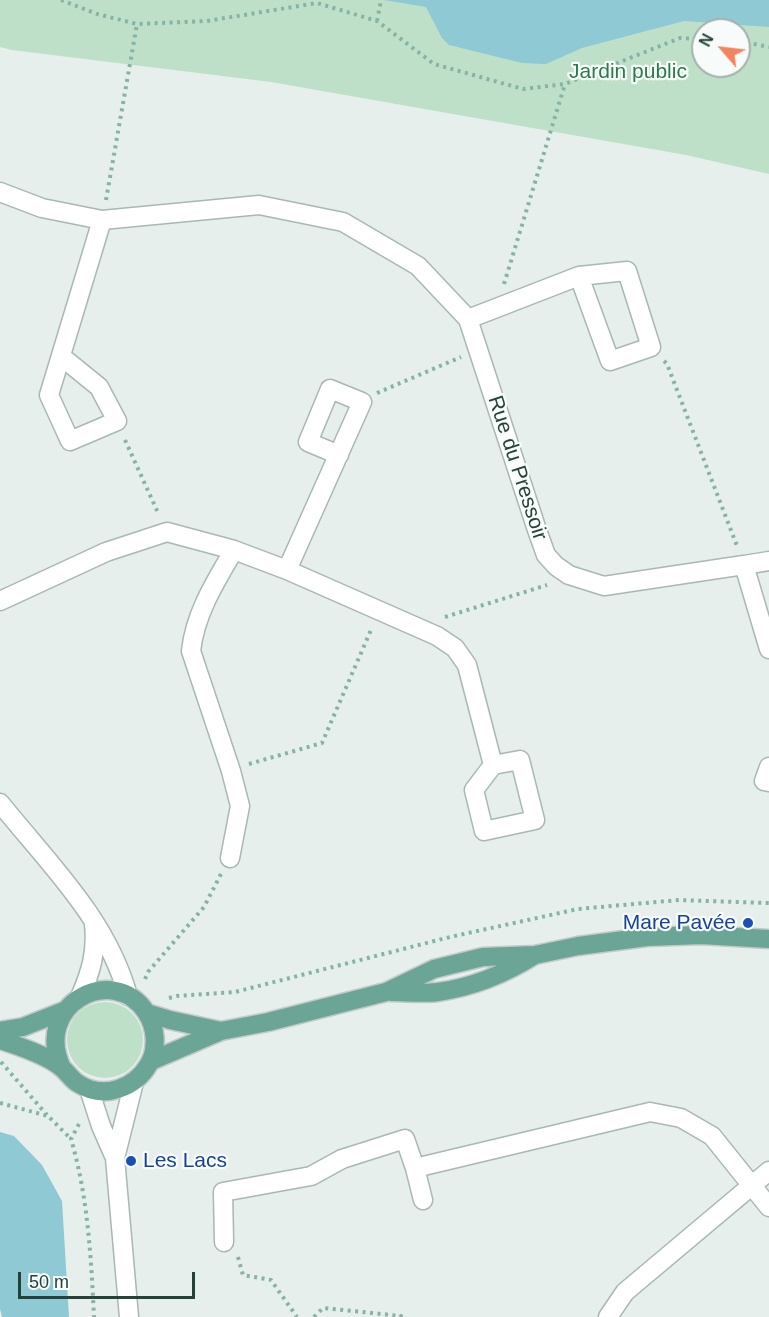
<!DOCTYPE html>
<html>
<head>
<meta charset="utf-8">
<style>
  body { margin:0 }
  #map { position:relative; width:769px; height:1317px; overflow:hidden; background:#e6efeb; font-family:Arial,sans-serif }
  canvas { display:block }
  .north { position:absolute; left:691px; top:18px; width:60px; height:60px; box-sizing:border-box; background:#f7fbf9; border:2px solid #a3b1ad; border-radius:50%; rotate:298deg; font-size:16px; font-weight:700; line-height:24px; text-align:center; color:#24423a }
  .north::after { content:''; display:block; margin:auto; width:21px; height:27px; background:#f4845f; clip-path:polygon(50% 0,100% 100%,50% 72%,0 100%) }
  .scale { position:absolute; left:18px; top:1272px; width:177px; height:27px; box-sizing:border-box; border:3px solid #24423a; border-top:0; padding-left:8px; font-size:18px; line-height:21px; white-space:nowrap; color:#24423a; -webkit-text-stroke:4px #f7fbf9; paint-order:stroke }
</style>
</head>
<body>
<div id="map">
<canvas width="769" height="1317"></canvas>
<div class="north">N</div>
<div class="scale">50 m</div>
</div>
<script>
const ctx = document.querySelector('canvas').getContext('2d');
ctx.lineJoin = 'round';
function paint(path, color) {
  ctx.fillStyle = color;
  ctx.fill(path, 'evenodd');
}
function strokePath(path, color, width, dash) {
  ctx.strokeStyle = color;
  ctx.lineWidth = width;
  ctx.lineCap = dash ? 'butt' : 'round';
  ctx.setLineDash(dash || []);
  ctx.stroke(path);
}
function drawText(font, color, halo, rows, align = 'center') {
  ctx.font = font + ' Arial,sans-serif';
  ctx.lineWidth = 4.5;
  ctx.setLineDash([]);
  ctx.textBaseline = 'middle';
  ctx.strokeStyle = halo;
  ctx.fillStyle = color;
  for (const [text, x, y, turn = 0] of rows) {
    ctx.save();
    ctx.translate(x, y);
    ctx.rotate((+turn || 0) * Math.PI / 180);
    ctx.textAlign = isNaN(turn) ? turn : align;
    if (halo) ctx.strokeText(text, 0, 0);
    ctx.fillText(text, 0, 0);
    ctx.restore();
  }
}
const green = new Path2D(`
  M0 0H769V174L686 155 271 82 12 50 0 47ZM703 30H739V66H703Z
  M67 1040a38 38 0 1 1 76 0a38 38 0 1 1-76 0Z`);
const water = new Path2D(`
  M384 0H769V27L684 21 582 48 546 64 522 63 449 45 442 38 426 7Z
  M0 1132 14 1136 42 1165 62 1201 69 1317H2L0 1309Z`);
const path = new Path2D(`
  M61 0 97 14 137 24 207 21 317 3 377 21 434 64 523 89 565 84 680 38 703 39
  M377 21 381 0
  M739 41 769 47
  M106 200 137 24
  M504 284 565 84
  M664 361 667 364 737 546
  M377 393 461 357
  M125 440 159 515
  M445 617 547 585
  M249 764 322 743 371 630
  M145 979 148 972 204 907 221 874
  M169 998 177 996 235 992 450 937 578 909 679 900 769 903
  M1 1062 47 1115
  M0 1103 48 1116 71 1139
  M79 1124 71 1139C88 1197 91 1257 94 1317
  M238 1257 243 1275 271 1280 297 1317
  M314 1317 323 1308 401 1316 400 1317`);
const minor = new Path2D(`
  M0 192 42 208 102 220 259 205 343 222 418 266 468 319 537 530 546 555 556 566 569 575 604 586 744 565 769 649
  M468 319 579 276 610 361 651 347 627 271 579 276
  M62 357 99 387 117 421 70 441 49 395 102 220
  M744 565 769 561
  M287 570 362 402 330 389 308 442 339 455
  M0 601 106 552 167 532 234 550 287 570 437 636 455 648 467 665 493 765
  M520 760 535 820 484 831 474 790 493 765Z
  M769 767 764 781 769 782
  M0 803C49 864 107 919 128 996
  M230 858 240 806 231 771 191 651C195 614 215 582 234 550
  M80 997C91 972 97 951 94 924
  M89 1089 101 1126 115 1158 129 1317
  M115 1158 134 1082
  M415 1168 423 1200
  M224 1242 223 1192 311 1176 342 1159 405 1139 415 1168 650 1112 681 1118 712 1136 769 1207
  M608 1317 625 1292 769 1171`);
const major = new Path2D(`
  M391 992C406 992 423 994 438 992 473 987 505 974 535 955
  M147 1013 170 1020 221 1031
  M0 1031 23 1027 66 1010
  M0 1040C19 1046 47 1055 62 1068 68 1073 72 1080 79 1084 104 1100 135 1088 149 1064 158 1048 156 1027 146 1012 113 962 32 1005 62 1068
  M151 1061 221 1031 268 1022 386 992 434 969 483 957 535 955 578 946 647 937 701 935 769 939`);
const markers = [
  [748,923,6,"#1a4fb4"],
  [131,1161,6,"#1a4fb4"]
];
const parkNames = [
  ["Jardin public",628,72]
];
const streetNames = [
  ["Rue du Pressoir",517,468,72]
];
const transitNames = [
  ["Mare Pavée",736,923],
  ["Les Lacs",143,1161,"left"]
];
paint(green, '#bfe0c8');
paint(water, '#8ec9d4');
strokePath(minor, '#a8b8b2', 21);
strokePath(major, '#c2cac8', 21);
strokePath(path, '#86b3a5', 4, [3, 4.5]);
strokePath(minor, '#fff', 18);
strokePath(major, '#6aa596', 18);
for (const [x, y, r, color] of markers) {
  const dot = new Path2D();
  dot.arc(x, y, r, 0, 2 * Math.PI);
  ctx.fillStyle = color;
  ctx.fill(dot);
  strokePath(dot, '#f7fbf9', 2);
}
drawText('21px', '#2d7a4b', '#f7fbf9', parkNames);
drawText('21px', '#24423a', '#f7fbf9', streetNames);
drawText('21px', '#164399', '#f7fbf9', transitNames, 'right');
</script>
</body>
</html>
